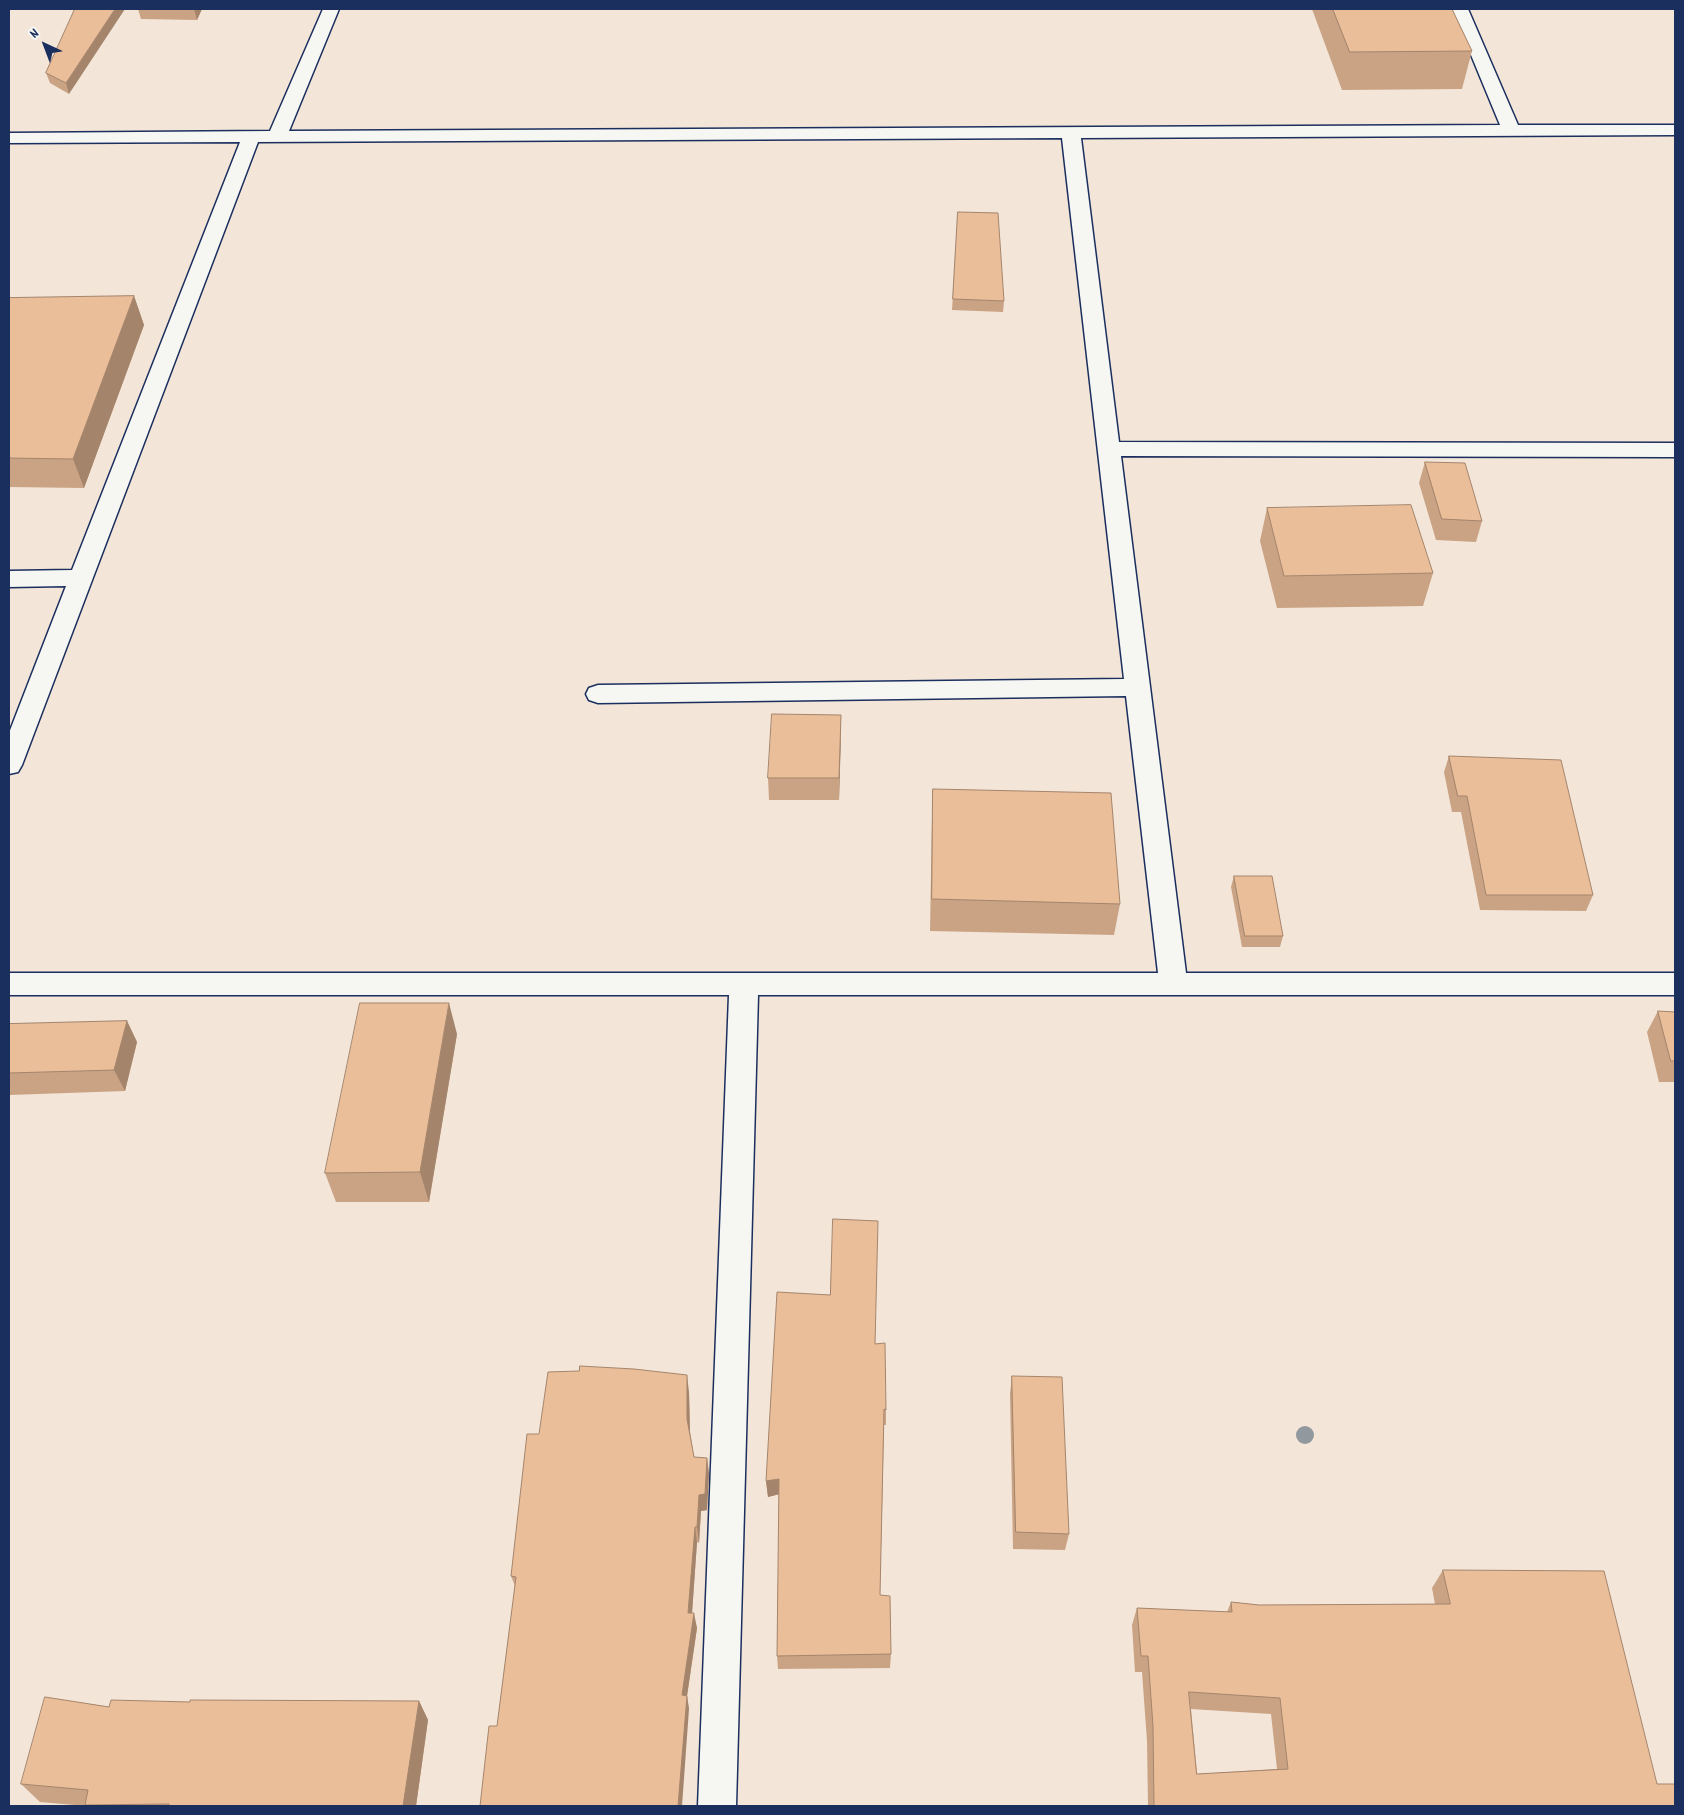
<!DOCTYPE html>
<html>
<head>
<meta charset="utf-8">
<style>
  body { margin:0 }
  #map { position:relative; width:1684px; height:1815px; overflow:hidden; background:#f3e5d8; font-family:Dekko,sans-serif }
  canvas { display:block }
  .frame { position:absolute; inset:0; border:10px solid #1b2f5e; pointer-events:none }
  .north { position:absolute; left:20px; top:20px; width:50px; height:50px; -webkit-text-stroke:4px #f6f6f2; paint-order:stroke; rotate:317deg; font-size:14px; font-weight:700; line-height:20px; text-align:center; color:#1b2f5e }
  .north::after { content:''; display:block; margin:auto; width:18px; height:22px; background:#1b2f5e; clip-path:polygon(50% 0,100% 100%,50% 72%,0 100%) }
</style>
</head>
<body>
<div id="map">
<canvas width="1684" height="1815"></canvas>
<div class="frame"></div>
<div class="north">N</div>
</div>
<script>
const ctx = document.querySelector('canvas').getContext('2d');
ctx.lineJoin = 'round';
function strokePath(path, color, width, dash) {
  ctx.strokeStyle = color;
  ctx.lineWidth = width;
  ctx.lineCap = dash ? 'butt' : 'round';
  ctx.setLineDash(dash || []);
  ctx.stroke(path);
}
function paint(path, color) {
  ctx.fillStyle = color;
  ctx.fill(path, 'evenodd');
}
const minor = new Path2D(`
  M323 9H339L289 131 1500 125 1452 9H1468L1518 125H1675V135L1081 138 1119 442 1675 443V457L1121 456 1186 973H1675V995H758L736 1806H698L729 995H9V973H1158L1126 696 598 703 589 700 586 694 589 688 598 685 1124 679 1062 138 258 142 22 765 18 772 9 774V733L66 586 9 587V571L72 570 240 142 9 143V133L270 131Z`);
const trees = [
  [1305,1435]
];
const wall = new Path2D(`
  M75 9 69 94 50 83 46 73Z
  M138 9H202L197 20 141 19Z
  M1312 9H1452L1472 51 1462 89 1342 90Z
  M958 212 1004 301 1003 312 952 310Z
  M134 296 144 325 84 488 9 487V298Z
  M1425 462 1482 521 1476 542 1436 540 1419 483Z
  M1267 508 1433 573 1423 606 1277 608 1260 541Z
  M841 715 839 800H769L768 778Z
  M1449 756 1593 895 1586 911 1480 910 1461 812H1452L1444 772Z
  M933 789 1120 904 1114 935 930 931 932 821Z
  M1234 876 1283 936 1280 947H1242L1231 887Z
  M1658 1011 1675 1012V1082H1659L1647 1032Z
  M127 1021 137 1042 125 1091 9 1095V1024Z
  M457 1034 429 1202H336L325 1173Z
  M875 1344 886 1410V1425H884L880 1595 891 1654 890 1668 778 1669 777 1656 779 1494 768 1497 766 1481Z
  M1012 1376 1069 1534 1065 1550 1013 1549 1010 1394Z
  M689 1392 690 1431 694 1457 707 1458 709 1474 707 1510 701 1511 699 1543 697 1542 692 1613 697 1628 687 1696 689 1709 497 1726 515 1586 511 1576 539 1434Z
  M1443 1570 1657 1784 1675 1806H1148L1147 1741 1142 1672H1135L1132 1625 1137 1608 1227 1612 1231 1602 1259 1605 1435 1604 1432 1588ZM1191 1709 1271 1714 1277 1769 1197 1774Z
  M419 1701 428 1720 416 1806H86L40 1802 21 1784 109 1707 190 1702Z`);
const shadedWall = new Path2D(`
  M115 9H125L69 94 66 83Z
  M194 9H202L197 20Z
  M134 296 144 325 84 488 73 459Z
  M841 715V737L839 800V778Z
  M449 1003 457 1034 429 1202 420 1172Z
  M127 1021 137 1042 125 1091 114 1070Z
  M687 1375 689 1392 690 1435 687 1419Z
  M707 1458 709 1474 707 1510 701 1511 699 1543 697 1527 699 1495Z
  M779 1479 780 1494 768 1497 766 1481Z
  M695 1527 697 1542 691 1628 688 1613Z
  M694 1613 697 1628 687 1696 689 1709 682 1806H678L682 1695Z
  M419 1701 428 1720 416 1806H403Z`);
const building = new Path2D(`
  M75 9H115L66 83 46 73Z
  M1333 9H1452L1472 51 1350 52Z
  M958 212 998 213 1004 301 953 299Z
  M134 296 73 459 9 458V298Z
  M1425 462 1465 463 1482 521 1442 519Z
  M1411 505 1433 573 1284 576 1267 508Z
  M772 714 841 715 839 778H768Z
  M1449 756 1561 760 1593 895H1486L1467 796H1458Z
  M933 789 1111 793 1120 904 932 899Z
  M1234 876H1272L1283 936H1245Z
  M360 1003H449L420 1172 325 1173Z
  M1658 1011 1675 1012V1061H1671Z
  M127 1021 114 1070 9 1073V1024Z
  M833 1219 878 1221 875 1344 885 1343 886 1410 884 1409 880 1595 890 1596 891 1654 777 1656 779 1479 766 1481 777 1292 830 1295Z
  M580 1366 634 1369 687 1375V1419L694 1457 707 1458 705 1494 699 1495 697 1527H695L688 1613H694L682 1695 687 1696 678 1806H480L489 1726H497L516 1577 511 1576 527 1434H539L548 1372 579 1371Z
  M1012 1376 1062 1377 1069 1534 1016 1532Z
  M1443 1570 1604 1571 1657 1784H1675V1806H1154L1153 1726 1148 1656H1141L1137 1608 1232 1612 1231 1602 1259 1605 1450 1604ZM1189 1692 1280 1698 1288 1769 1197 1774Z
  M45 1697 109 1707 111 1700 190 1702V1700L419 1701 403 1806H169V1804L85 1805 88 1790 21 1784Z`);
strokePath(minor, '#1b2f5e', 3);
paint(minor, '#f6f6f2');
ctx.fillStyle = '#91999e';
for (const [x, y] of trees) {
  ctx.beginPath();
  ctx.arc(x, y, 9, 0, 2 * Math.PI);
  ctx.fill();
}
paint(wall, '#caa384');
paint(shadedWall, '#a4856c');
paint(building, '#ebbe9a');
strokePath(building, '#a4856c', 1);
</script>
</body>
</html>
